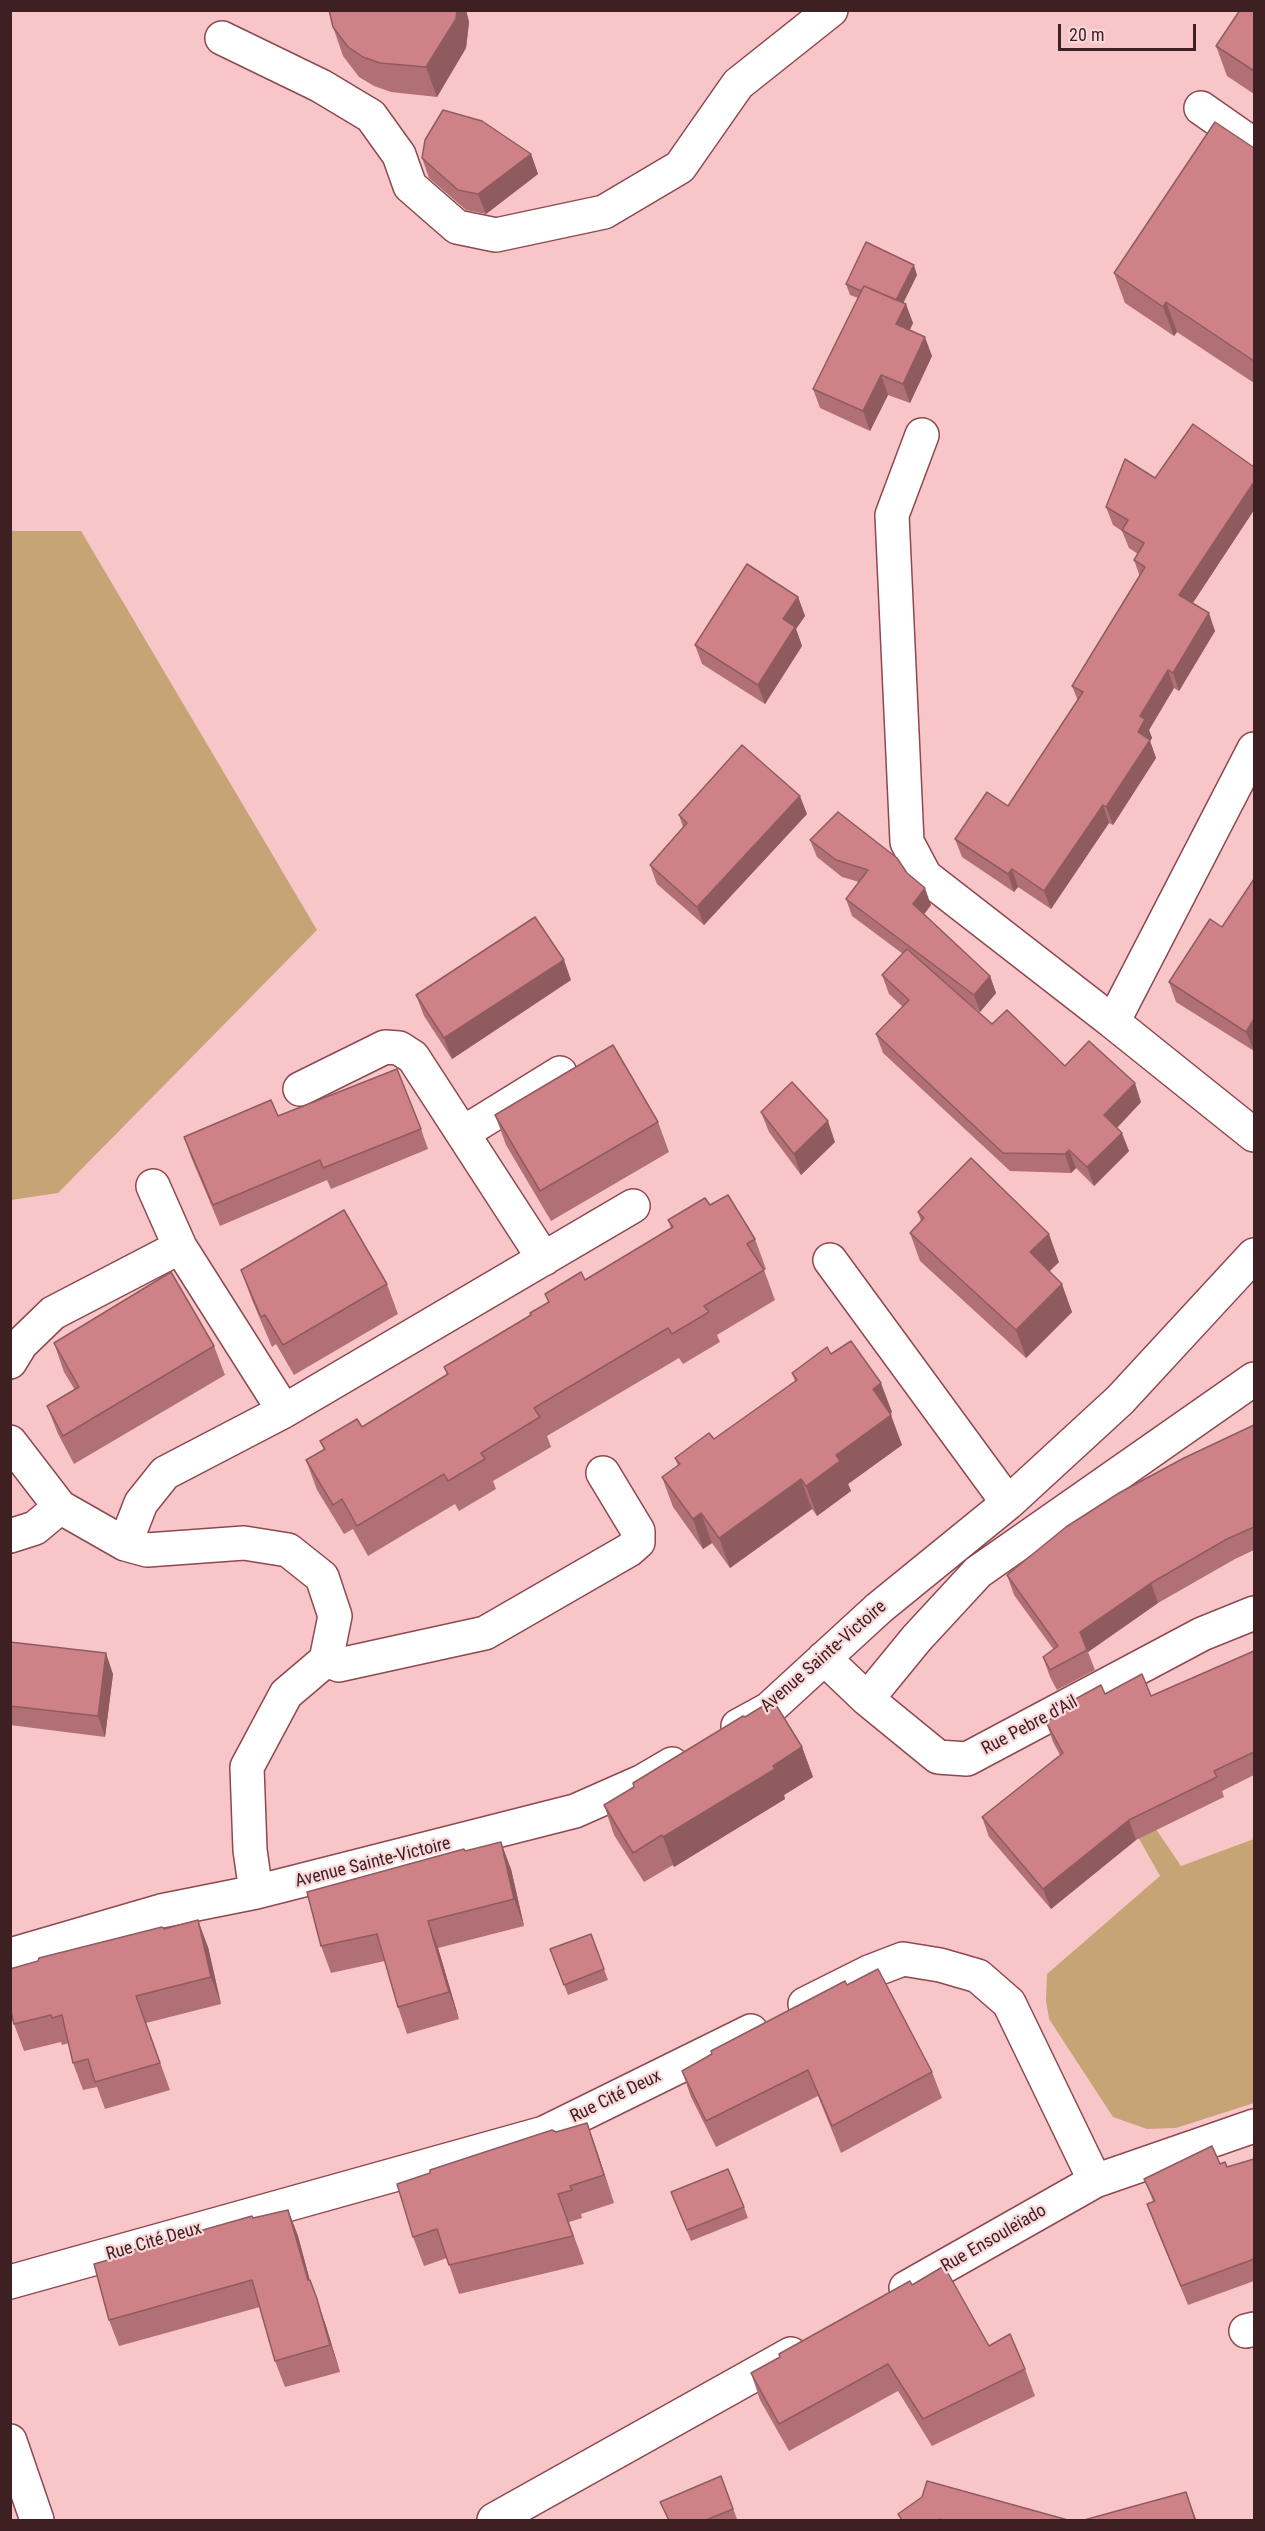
<!DOCTYPE html>
<html>
<head>
<meta charset="utf-8">
<style>
  body { margin:0 }
  #map { position:relative; width:1265px; height:2531px; overflow:hidden; background:#f8c6c9; font-family:"Roboto Condensed",sans-serif }
  canvas { display:block }
  .frame { position:absolute; inset:0; border:12px solid #3e1f22; pointer-events:none }
  .scale { position:absolute; left:1058px; top:24px; width:138px; height:27px; box-sizing:border-box; border:3px solid #3e1f22; border-top:0; padding-left:8px; font-size:18px; line-height:21px; white-space:nowrap; color:#3e1f22; -webkit-text-stroke:4px #fad8da; paint-order:stroke }
</style>
</head>
<body>
<div id="map">
<canvas width="1265" height="2531"></canvas>
<div class="frame"></div>
<div class="scale">20 m</div>
</div>
<script>
const ctx = document.querySelector('canvas').getContext('2d');
ctx.lineJoin = 'round';
function paint(path, color) {
  ctx.fillStyle = color;
  ctx.fill(path, 'evenodd');
}
function strokePath(path, color, width, dash) {
  ctx.strokeStyle = color;
  ctx.lineWidth = width;
  ctx.lineCap = dash ? 'butt' : 'round';
  ctx.setLineDash(dash || []);
  ctx.stroke(path);
}
function drawText(font, color, halo, rows, align = 'center') {
  ctx.font = font + ' "Roboto Condensed",sans-serif';
  ctx.lineWidth = 4.5;
  ctx.setLineDash([]);
  ctx.textBaseline = 'middle';
  ctx.strokeStyle = halo;
  ctx.fillStyle = color;
  for (const [text, x, y, turn = 0] of rows) {
    ctx.save();
    ctx.translate(x, y);
    ctx.rotate((+turn || 0) * Math.PI / 180);
    ctx.textAlign = isNaN(turn) ? turn : align;
    if (halo) ctx.strokeText(text, 0, 0);
    ctx.fillText(text, 0, 0);
    ctx.restore();
  }
}
const green = new Path2D(`
  M10 531H81L317 930 58 1193 11 1200Z
  M1088 1729 1181 1866 1254 1839V2103L1176 2128 1147 2129 1113 2117 1049 2019 1046 2001 1047 1974 1160 1876 1080 1734Z`);
const minor = new Path2D(`
  M222 38 321 86 371 116 399 155 410 186 457 227 496 235 604 212 680 167 738 84 831 10
  M1201 108 1254 145
  M922 435 892 515 907 842 925 876 1113 1022
  M1254 749 1113 1022 1254 1135
  M300 1089 385 1047 399 1048 413 1057 544 1259
  M463 1133 560 1073
  M153 1186 180 1247 284 1411 633 1206
  M830 1260 1008 1503
  M10 1362 21 1344 53 1313 180 1247
  M10 1442 60 1507 125 1544 147 1550 244 1543 288 1550 322 1577 335 1616 326 1660 286 1694 247 1767 250 1850 256 1892
  M10 1536 35 1528 60 1507
  M125 1544 141 1503 165 1473 284 1411
  M824 1658 867 1699 938 1757 967 1759 1202 1634 1254 1613
  M326 1660 339 1665 485 1633 629 1550 638 1542V1531L603 1473
  M867 1699 917 1638 978 1572 1254 1379
  M738 1726 769 1709 879 1608 1008 1503 1120 1400 1254 1255
  M10 1955 161 1911 256 1892 575 1811 643 1781 672 1764
  M805 2004 869 1972 903 1959 940 1965 978 1976 1009 2003 1095 2181
  M10 2282 544 2133 751 2031
  M906 2288 1095 2181 1254 2126
  M1246 2331 1254 2329
  M10 2441 37 2520
  M494 2520 791 2354`);
const wall = new Path2D(`
  M329 10H466L469 22 466 48 437 97 391 92 374 86 359 77 343 56 333 27Z
  M1254 10V94L1227 76 1216 46Z
  M1254 148V383L1177 332 1174 336 1125 303 1114 273Z
  M531 154 538 174 486 214 466 210 429 178 422 158Z
  M917 275 903 303 913 323 910 330 932 356 910 403 888 395 870 431 820 408 813 389 858 298 850 295 846 284Z
  M1155 478 1254 510 1193 603 1215 631 1179 691 1174 688 1149 730 1152 738 1150 741 1156 758 1113 825 1109 823 1051 909 1018 887 1014 892 962 857 955 839 1008 806 1078 701 1072 686 1140 577 1134 560 1138 554 1129 548 1122 531 1113 525 1106 507Z
  M798 597 805 616 796 629 802 646 765 704 702 664 695 645Z
  M807 814 704 925 657 884 650 865 683 827 679 815Z
  M810 840 907 873 931 905 924 914 990 976 996 993 980 1012 967 1002 992 1024 1065 1066 1141 1102 1117 1128 1129 1151 1094 1186 1076 1168 1071 1173 1010 1171 883 1053 876 1034 903 1007 889 994 882 975 903 954 852 916 846 899 859 882 842 877 817 857Z
  M1222 927 1254 1051 1176 1002 1169 982Z
  M571 980 452 1059 424 1016 416 995Z
  M761 1112 835 1142 801 1175 769 1132Z
  M495 1115 658 1122 669 1152 551 1221 506 1145Z
  M278 1116 421 1129 428 1149 331 1189 327 1180 220 1226 191 1157 184 1137Z
  M710 1205 755 1239 766 1269 764 1270 775 1300 717 1335 720 1342 683 1364 679 1358 547 1436 551 1447 493 1481 496 1489 459 1511 455 1504 368 1556 353 1529 344 1534 317 1490 306 1460 324 1450 320 1441 362 1427 447 1375 444 1367 531 1316 548 1302 545 1294 585 1280 671 1228 668 1220Z
  M918 1212 1059 1262 1049 1271 1072 1312 1026 1358 920 1261 910 1233 921 1221Z
  M241 1270 387 1284 398 1314 294 1375 276 1344 272 1347 252 1300Z
  M54 1343 214 1346 225 1375 74 1464 58 1434 47 1406 75 1390 64 1372Z
  M831 1354 892 1412 890 1414 902 1445 848 1484 851 1491 817 1516 812 1509 730 1568 712 1543 703 1549 673 1507 662 1477 678 1466 675 1458 714 1439 795 1381 792 1373Z
  M1254 1425V1550L1235 1559 1158 1603 1088 1652 1095 1670 1057 1690 1050 1677 1043 1657 1054 1650 1014 1595 1007 1575Z
  M10 1642 113 1674 105 1737 10 1725Z
  M1254 1651V1775L1222 1791 1224 1797 1136 1840 1051 1909 989 1837 982 1817 1060 1755 1053 1742 1046 1722 1072 1707 1070 1702 1105 1694 1151 1696Z
  M802 1747 813 1777 784 1795 785 1799 674 1867 673 1865 644 1882 614 1835 604 1805Z
  M465 1851 511 1869 524 1926 438 1948 459 2019 407 2034 398 2007 385 1961 331 1973 321 1946Z
  M164 1929 208 1947 221 2004 146 2023 170 2090 105 2109 97 2087 83 2090 73 2063 69 2043 62 2045 61 2042 24 2051 14 2024 38 1961Z
  M591 1934 608 1980 568 1995 550 1949Z
  M847 1985 932 2072 942 2098 841 2153 818 2096 716 2147 691 2097 682 2071Z
  M587 2123 614 2203 581 2214 582 2218 569 2222 584 2264 459 2294 447 2258 424 2266 413 2237 556 2132Z
  M1254 2159V2281L1188 2305 1154 2223 1147 2204 1153 2201 1144 2179 1220 2164 1227 2167Z
  M671 2192 744 2207 748 2218 691 2241Z
  M288 2210 298 2236 310 2281 326 2326 340 2372 285 2387 275 2361 260 2307 119 2346 109 2320 253 2218Z
  M912 2285 989 2346 1025 2369 1035 2396 932 2446 898 2391 789 2451 760 2400 751 2373Z
  M721 2476 737 2519 735 2520H668L660 2502Z`);
const shadedWall = new Path2D(`
  M457 10H466L469 22 466 48 437 97 426 67Z
  M531 154 538 174 486 214 478 194Z
  M914 265 917 275 897 316 893 305Z
  M1166 302 1177 332 1174 336 1163 307Z
  M906 304 913 323 903 344 896 324Z
  M925 337 932 356 910 403 903 384Z
  M881 375 888 395 870 431 863 411Z
  M1254 482V510L1186 613 1179 595Z
  M798 597 805 616 796 629 802 646 765 704 758 685 783 619Z
  M1209 613 1215 631 1179 691 1173 673Z
  M1168 670 1174 688 1149 730 1152 738 1150 741 1156 758 1113 825 1106 807 1138 732 1140 716Z
  M800 796 807 814 704 925 697 907Z
  M1103 805 1109 823 1051 909 1044 891Z
  M1012 869 1018 887 1014 892 1008 874Z
  M925 888 931 905 919 921 913 904Z
  M564 960 571 980 452 1059 444 1038Z
  M990 976 996 993 980 1012 974 995Z
  M1254 1019V1051L1246 1032Z
  M1135 1083 1141 1102 1111 1134 1104 1115Z
  M828 1121 835 1142 801 1175 794 1154Z
  M1122 1133 1129 1151 1094 1186 1087 1167Z
  M1069 1150 1076 1168 1071 1173 1065 1154Z
  M1049 1234 1059 1262 1041 1280 1030 1252Z
  M1062 1284 1072 1312 1026 1358 1016 1330Z
  M881 1383 892 1412 884 1419 873 1389Z
  M891 1415 902 1445 848 1484 851 1491 817 1516 806 1486 836 1455Z
  M801 1479 812 1509 730 1568 719 1538Z
  M701 1513 712 1543 703 1549 693 1519Z
  M1151 1583 1158 1603 1088 1652 1080 1632Z
  M106 1653 113 1674 105 1737 98 1716Z
  M802 1747 813 1777 784 1795 785 1799 674 1867 663 1837Z
  M1129 1820 1136 1840 1051 1909 1043 1889Z
  M501 1842 511 1869 524 1926 514 1899Z
  M198 1920 208 1947 221 2004 211 1977Z
  M428 1921 438 1948 459 2019 449 1992Z
  M587 2123 597 2151 614 2203 604 2175Z
  M288 2210 298 2236 310 2281 326 2326 340 2372 308 2280Z
  M1186 2492 1196 2519V2520H1195Z`);
const building = new Path2D(`
  M329 10H457L456 19 426 67 380 63 363 57 348 47 333 27Z
  M1240 10H1254V71L1216 46Z
  M443 110 482 121 531 154 478 194 458 190 422 158 425 140Z
  M1215 122 1254 148V361L1166 302 1163 307 1114 273Z
  M866 242 914 265 896 300 864 286 861 291 846 284Z
  M864 286 906 304 896 324 925 337 903 384 881 375 863 411 813 389Z
  M1193 424 1254 467V482L1179 595 1209 613 1173 673 1168 670 1140 716 1145 719 1138 732 1150 740 1106 807 1103 805 1044 891 1012 869 1008 874 955 839 987 792 1008 806 1083 692 1072 686 1145 567 1134 560 1144 543 1122 530 1128 520 1106 507 1125 459 1155 478Z
  M747 564 798 597 783 619 795 627 758 685 695 645Z
  M742 745 800 796 697 907 650 865 687 823 679 815Z
  M838 812 897 858 907 873 925 888 913 904 990 976 974 995 846 899 868 870 836 860 810 840Z
  M1254 879V1019L1246 1032 1169 982 1210 919 1222 927Z
  M535 917 564 960 444 1038 416 995Z
  M907 949 992 1024 1007 1010 1065 1066 1089 1041 1135 1083 1104 1115 1122 1133 1087 1167 1069 1150 1065 1154 1003 1153 876 1034 909 1000 882 975Z
  M613 1045 658 1122 540 1191 495 1115Z
  M397 1069 421 1129 323 1168 320 1160 213 1205 184 1137 271 1100 278 1116Z
  M792 1082 828 1121 794 1154 761 1112Z
  M971 1158 1049 1234 1030 1252 1062 1284 1016 1330 910 1233 924 1218 918 1212Z
  M728 1195 755 1239 747 1244 764 1270 704 1306 709 1312 672 1334 668 1328 534 1408 540 1417 481 1453 485 1459 448 1481 444 1474 357 1526 342 1499 333 1505 306 1460 325 1449 320 1441 357 1419 362 1427 448 1374 444 1367 531 1315 530 1313 549 1302 545 1294 581 1272 585 1280 673 1227 668 1220 705 1198 710 1205Z
  M344 1210 387 1284 283 1345 265 1315 261 1317 241 1270Z
  M171 1272 214 1346 63 1436 47 1406 79 1387 54 1343Z
  M851 1341 881 1383 873 1389 891 1415 836 1455 840 1461 806 1486 801 1479 719 1538 701 1513 693 1519 662 1477 680 1464 675 1458 709 1433 714 1439 797 1380 792 1373 827 1347 831 1354Z
  M1254 1425V1527L1227 1539 1151 1583 1080 1632 1087 1650 1050 1670 1043 1657 1058 1646 1007 1575 1066 1527 1119 1493 1184 1458Z
  M10 1642 106 1653 98 1716 10 1706Z
  M1254 1651V1752L1214 1771 1217 1777 1129 1820 1043 1889 982 1817 1063 1753 1046 1722 1073 1706 1070 1702 1101 1685 1105 1694 1142 1674 1151 1696Z
  M773 1700 802 1747 773 1766 775 1769 663 1837 662 1835 633 1853 604 1805 634 1787 633 1783 743 1716 745 1717Z
  M501 1842 514 1899 428 1921 449 1992 398 2007 377 1934 321 1946 307 1892 464 1849 465 1851Z
  M198 1920 211 1977 136 1996 160 2063 95 2082 88 2059 73 2063 62 2015 52 2018 51 2015 14 2024 10 2007V1969L38 1961 39 1958 162 1927 164 1929Z
  M591 1934 604 1969 564 1985 550 1949Z
  M878 1969 932 2072 832 2126 808 2070 706 2121 682 2071 712 2054 711 2051 845 1981 847 1985Z
  M587 2123 604 2175 570 2186 572 2190 558 2194 573 2236 449 2265 437 2229 413 2237 397 2184 430 2173V2170L552 2130 556 2132Z
  M1212 2146 1220 2164 1225 2162 1227 2167 1254 2159V2259L1181 2286 1147 2204 1155 2201 1144 2179Z
  M728 2169 744 2207 687 2230 671 2192Z
  M288 2210 308 2280H310L317 2299 330 2345 275 2361 252 2280 109 2320 94 2264 129 2254V2251L252 2216 253 2218Z
  M944 2266 989 2346 1010 2334 1025 2369 923 2419 888 2364 779 2424 751 2373 780 2357 779 2354 910 2281 912 2285Z
  M721 2476 733 2509 706 2520H669L660 2502Z
  M927 2481 1068 2520H943L940 2519V2520H902L898 2514 922 2497Z
  M1186 2492 1195 2520H1084Z`);
const streetNames = [
  ["Avenue Sainte-Victoire",824,1657,-41],
  ["Rue Pebre d'Ail",1030,1726,-28],
  ["Avenue Sainte-Victoire",373,1863,-14],
  ["Rue Cité Deux",616,2097,-26],
  ["Rue Ensouleïado",994,2239,-30],
  ["Rue Cité Deux",154,2242,-16]
];
paint(green, '#c6a476');
strokePath(minor, '#8e484f', 36);
strokePath(minor, '#fff', 33);
paint(wall, '#b17075');
paint(shadedWall, '#905b5f');
paint(building, '#ce8288');
strokePath(building, '#905b5f', 1.5);
drawText('18px', '#3e1f22', '#fad8da', streetNames);
</script>
</body>
</html>
